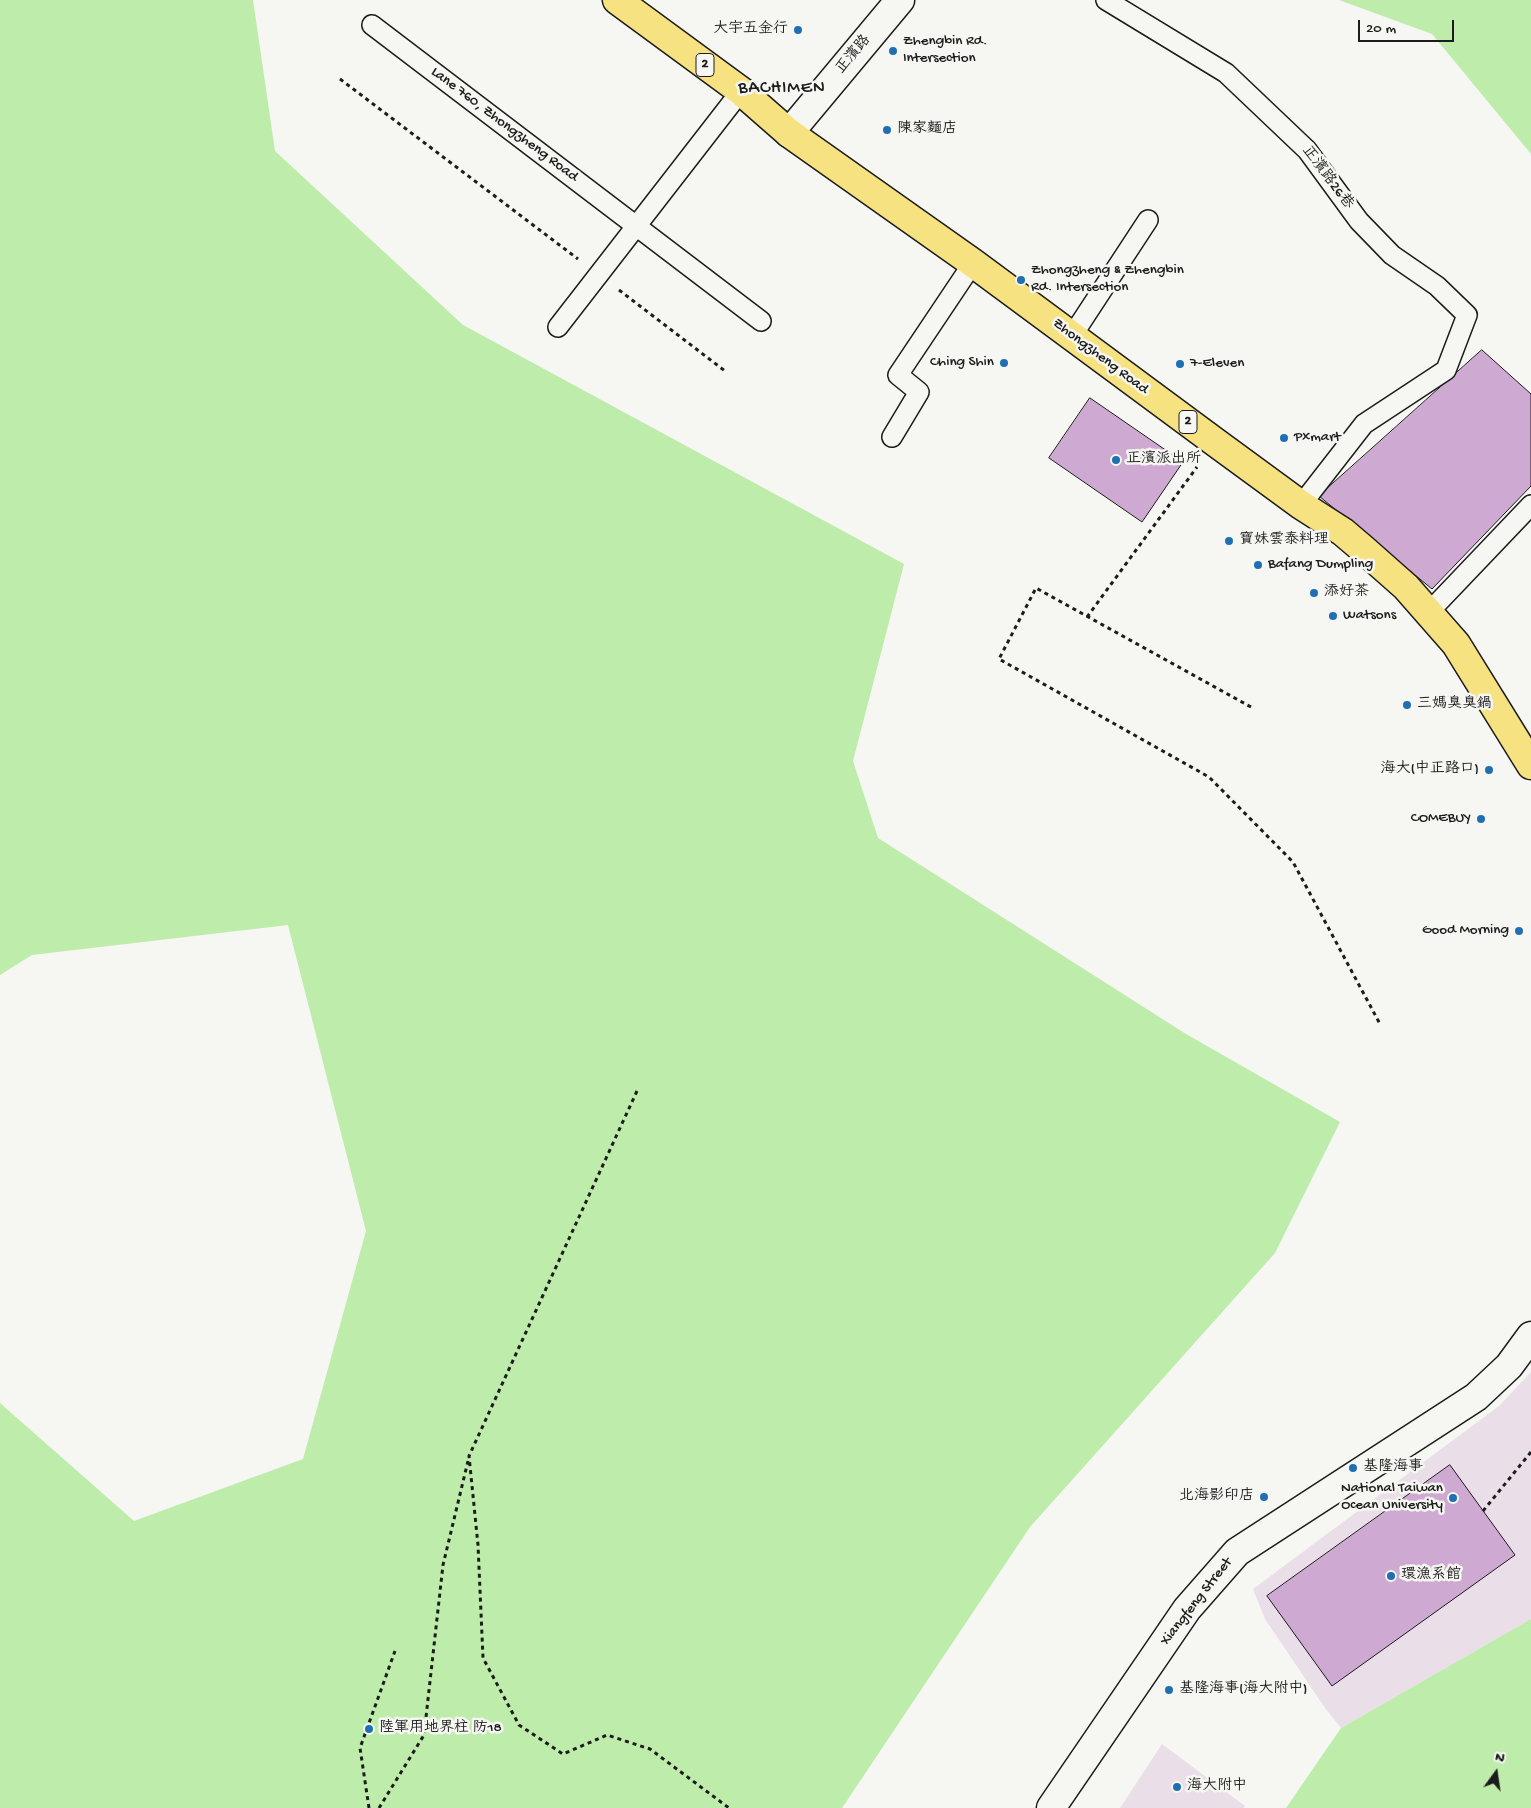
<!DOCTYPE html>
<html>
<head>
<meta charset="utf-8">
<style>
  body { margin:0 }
  #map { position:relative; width:1531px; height:1808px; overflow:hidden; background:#f6f6f2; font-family:"Gochi Hand",sans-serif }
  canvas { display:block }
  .north { position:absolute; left:1471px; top:1748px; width:50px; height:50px; -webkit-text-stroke:4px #f6f6f2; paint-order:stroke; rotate:14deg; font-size:14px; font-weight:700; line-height:20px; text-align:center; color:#1c1c1c }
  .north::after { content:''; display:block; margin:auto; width:18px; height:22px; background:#1c1c1c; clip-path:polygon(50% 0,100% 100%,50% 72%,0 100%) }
  .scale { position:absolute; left:1358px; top:20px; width:96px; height:22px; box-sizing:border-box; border:2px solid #1c1c1c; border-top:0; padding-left:6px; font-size:15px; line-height:18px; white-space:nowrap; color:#1c1c1c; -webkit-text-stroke:4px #f6f6f2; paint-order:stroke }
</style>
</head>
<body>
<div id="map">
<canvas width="1531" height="1808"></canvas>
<div class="north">N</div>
<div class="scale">20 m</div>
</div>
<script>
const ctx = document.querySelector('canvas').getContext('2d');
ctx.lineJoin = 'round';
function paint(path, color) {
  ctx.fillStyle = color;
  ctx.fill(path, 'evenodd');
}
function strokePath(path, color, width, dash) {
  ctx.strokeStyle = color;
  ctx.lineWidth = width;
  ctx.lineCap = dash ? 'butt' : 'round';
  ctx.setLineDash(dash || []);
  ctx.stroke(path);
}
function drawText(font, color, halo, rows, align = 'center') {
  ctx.font = font + ' "Gochi Hand","LXGW WenKai TC",sans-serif';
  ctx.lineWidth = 5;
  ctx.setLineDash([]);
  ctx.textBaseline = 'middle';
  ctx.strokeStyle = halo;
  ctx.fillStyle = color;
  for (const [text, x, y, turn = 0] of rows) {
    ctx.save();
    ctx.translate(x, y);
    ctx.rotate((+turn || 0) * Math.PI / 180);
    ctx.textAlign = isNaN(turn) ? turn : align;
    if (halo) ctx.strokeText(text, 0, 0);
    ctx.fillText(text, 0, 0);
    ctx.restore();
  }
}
const built = new Path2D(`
  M1531 1372V1619L1341 1728 1325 1708 1265 1619 1253 1589 1499 1406Z
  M1162 1744 1245 1806 1244 1808H1120Z`);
const green = new Path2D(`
  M0 0H253L275 151 463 325 904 564 853 761 878 838 1186 1034 1340 1122 1275 1253 1030 1527 842 1808H0V1403L134 1521 303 1459 366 1231 288 925 32 955 0 975Z
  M1339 0H1531V154L1432 34Z
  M1531 1619V1808H1286L1341 1728Z`);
const building = new Path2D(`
  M1482 350 1531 394V486L1432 589 1319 496Z
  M1090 398 1183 462 1142 522 1049 458Z
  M1450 1465 1515 1555 1332 1686 1267 1596Z`);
const path = new Path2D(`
  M340 79 578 259
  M619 290 725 371
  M1087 617 1197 467
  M1251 707 1036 588 999 659 1209 777 1293 862 1380 1024
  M637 1091 469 1456 478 1545 483 1658 519 1725 563 1754 607 1735 650 1749 729 1808
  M1483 1511 1531 1452
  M369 1808 360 1748 395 1651
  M379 1808 424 1735 443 1565 468 1461`);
const service = new Path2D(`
  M1106 0 1226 73 1307 150 1359 221 1392 255 1437 286 1467 315 1446 370 1364 424 1301 505
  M372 25 761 321
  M558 327 741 91
  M1072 336 1148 220
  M892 437 919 392 898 375 973 263
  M1429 612 1531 505`);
const minor = new Path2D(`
  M789 133 900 0`);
const tertiary = new Path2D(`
  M1051 1808 1187 1609 1237 1552 1476 1397 1509 1366 1531 1336`);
const primary = new Path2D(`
  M617 0 741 91 789 133 973 263 1215 442 1301 505 1343 532 1363 549 1406 587 1456 644 1531 765`);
const markers = [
  [798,30,5,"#1f6fb2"],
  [893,51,5,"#1f6fb2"],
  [887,130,5,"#1f6fb2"],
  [1021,280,5,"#1f6fb2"],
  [1004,363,5,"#1f6fb2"],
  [1180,364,5,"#1f6fb2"],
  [1284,438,5,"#1f6fb2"],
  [1116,460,5,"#1f6fb2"],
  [1229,541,5,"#1f6fb2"],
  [1258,565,5,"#1f6fb2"],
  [1314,593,5,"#1f6fb2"],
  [1333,616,5,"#1f6fb2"],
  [1407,705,5,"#1f6fb2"],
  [1489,770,5,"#1f6fb2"],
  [1481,819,5,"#1f6fb2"],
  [1519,931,5,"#1f6fb2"],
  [1353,1468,5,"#1f6fb2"],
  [1264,1497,5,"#1f6fb2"],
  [1453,1498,5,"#1f6fb2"],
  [1391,1576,5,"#1f6fb2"],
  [1169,1690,5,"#1f6fb2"],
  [369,1729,5,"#1f6fb2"],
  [1177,1787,5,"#1f6fb2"]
];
const shields = [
  [705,65,18],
  [1188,422,18]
];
const shieldNames = [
  ["2",705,65],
  ["2",1188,422]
];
const poiNames = [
  ["大宇五金行",788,30,"right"],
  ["Zhengbin Rd.",903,42],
  ["Intersection",903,59],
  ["陳家麵店",897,130],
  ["Zhongzheng & Zhengbin",1031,271],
  ["Rd. Intersection",1031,288],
  ["Ching Shin",994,363,"right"],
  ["7-Eleven",1190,364],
  ["Pxmart",1294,438],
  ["正濱派出所",1126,460],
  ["寶妹雲泰料理",1239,541],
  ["Bafang Dumpling",1268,565],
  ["添好茶",1324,593],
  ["Watsons",1343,616],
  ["三媽臭臭鍋",1417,705],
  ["海大(中正路口)",1479,770,"right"],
  ["COMEBUY",1471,819,"right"],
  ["Good Morning",1509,931,"right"],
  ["基隆海事",1363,1468],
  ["National Taiwan",1443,1489,"right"],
  ["Ocean University",1443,1506,"right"],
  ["北海影印店",1254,1497,"right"],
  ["環漁系館",1401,1576],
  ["基隆海事(海大附中)",1179,1690],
  ["陸軍用地界柱 防18",379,1729],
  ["海大附中",1187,1787]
];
const streetNames = [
  ["正濱路",854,55,-50],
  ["Lane 760, Zhongzheng Road",504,125,37],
  ["正濱路26巷",1327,178,53],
  ["Zhongzheng Road",1100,357,37],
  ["Xiangfeng Street",1197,1602,-52]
];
const quarterNames = [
  ["BACHIMEN",782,89]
];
paint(built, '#eadfe8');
paint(green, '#beecaa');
paint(building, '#cea9d2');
strokePath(building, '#1c1c1c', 1);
strokePath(service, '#1c1c1c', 22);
strokePath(minor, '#1c1c1c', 31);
strokePath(tertiary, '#1c1c1c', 31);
strokePath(primary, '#1c1c1c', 31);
strokePath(path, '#1c1c1c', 3, [4, 4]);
strokePath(service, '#f6f6f2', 19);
strokePath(minor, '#f6f6f2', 28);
strokePath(tertiary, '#f6f6f2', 28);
strokePath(primary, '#f7e281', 28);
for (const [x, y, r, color] of markers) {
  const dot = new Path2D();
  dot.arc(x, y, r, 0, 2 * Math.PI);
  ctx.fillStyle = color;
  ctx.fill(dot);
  strokePath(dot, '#f6f6f2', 2);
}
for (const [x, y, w] of shields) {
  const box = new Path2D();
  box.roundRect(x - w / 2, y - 11.5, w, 23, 4);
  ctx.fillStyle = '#f6f6f2';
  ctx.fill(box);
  strokePath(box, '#1c1c1c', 1);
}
drawText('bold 14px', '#1c1c1c', null, shieldNames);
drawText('15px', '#1c1c1c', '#f6f6f2', poiNames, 'left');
drawText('15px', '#1c1c1c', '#f6f6f2', streetNames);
ctx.letterSpacing = '1px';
drawText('18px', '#1c1c1c', '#f6f6f2', quarterNames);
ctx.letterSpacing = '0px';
</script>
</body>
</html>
